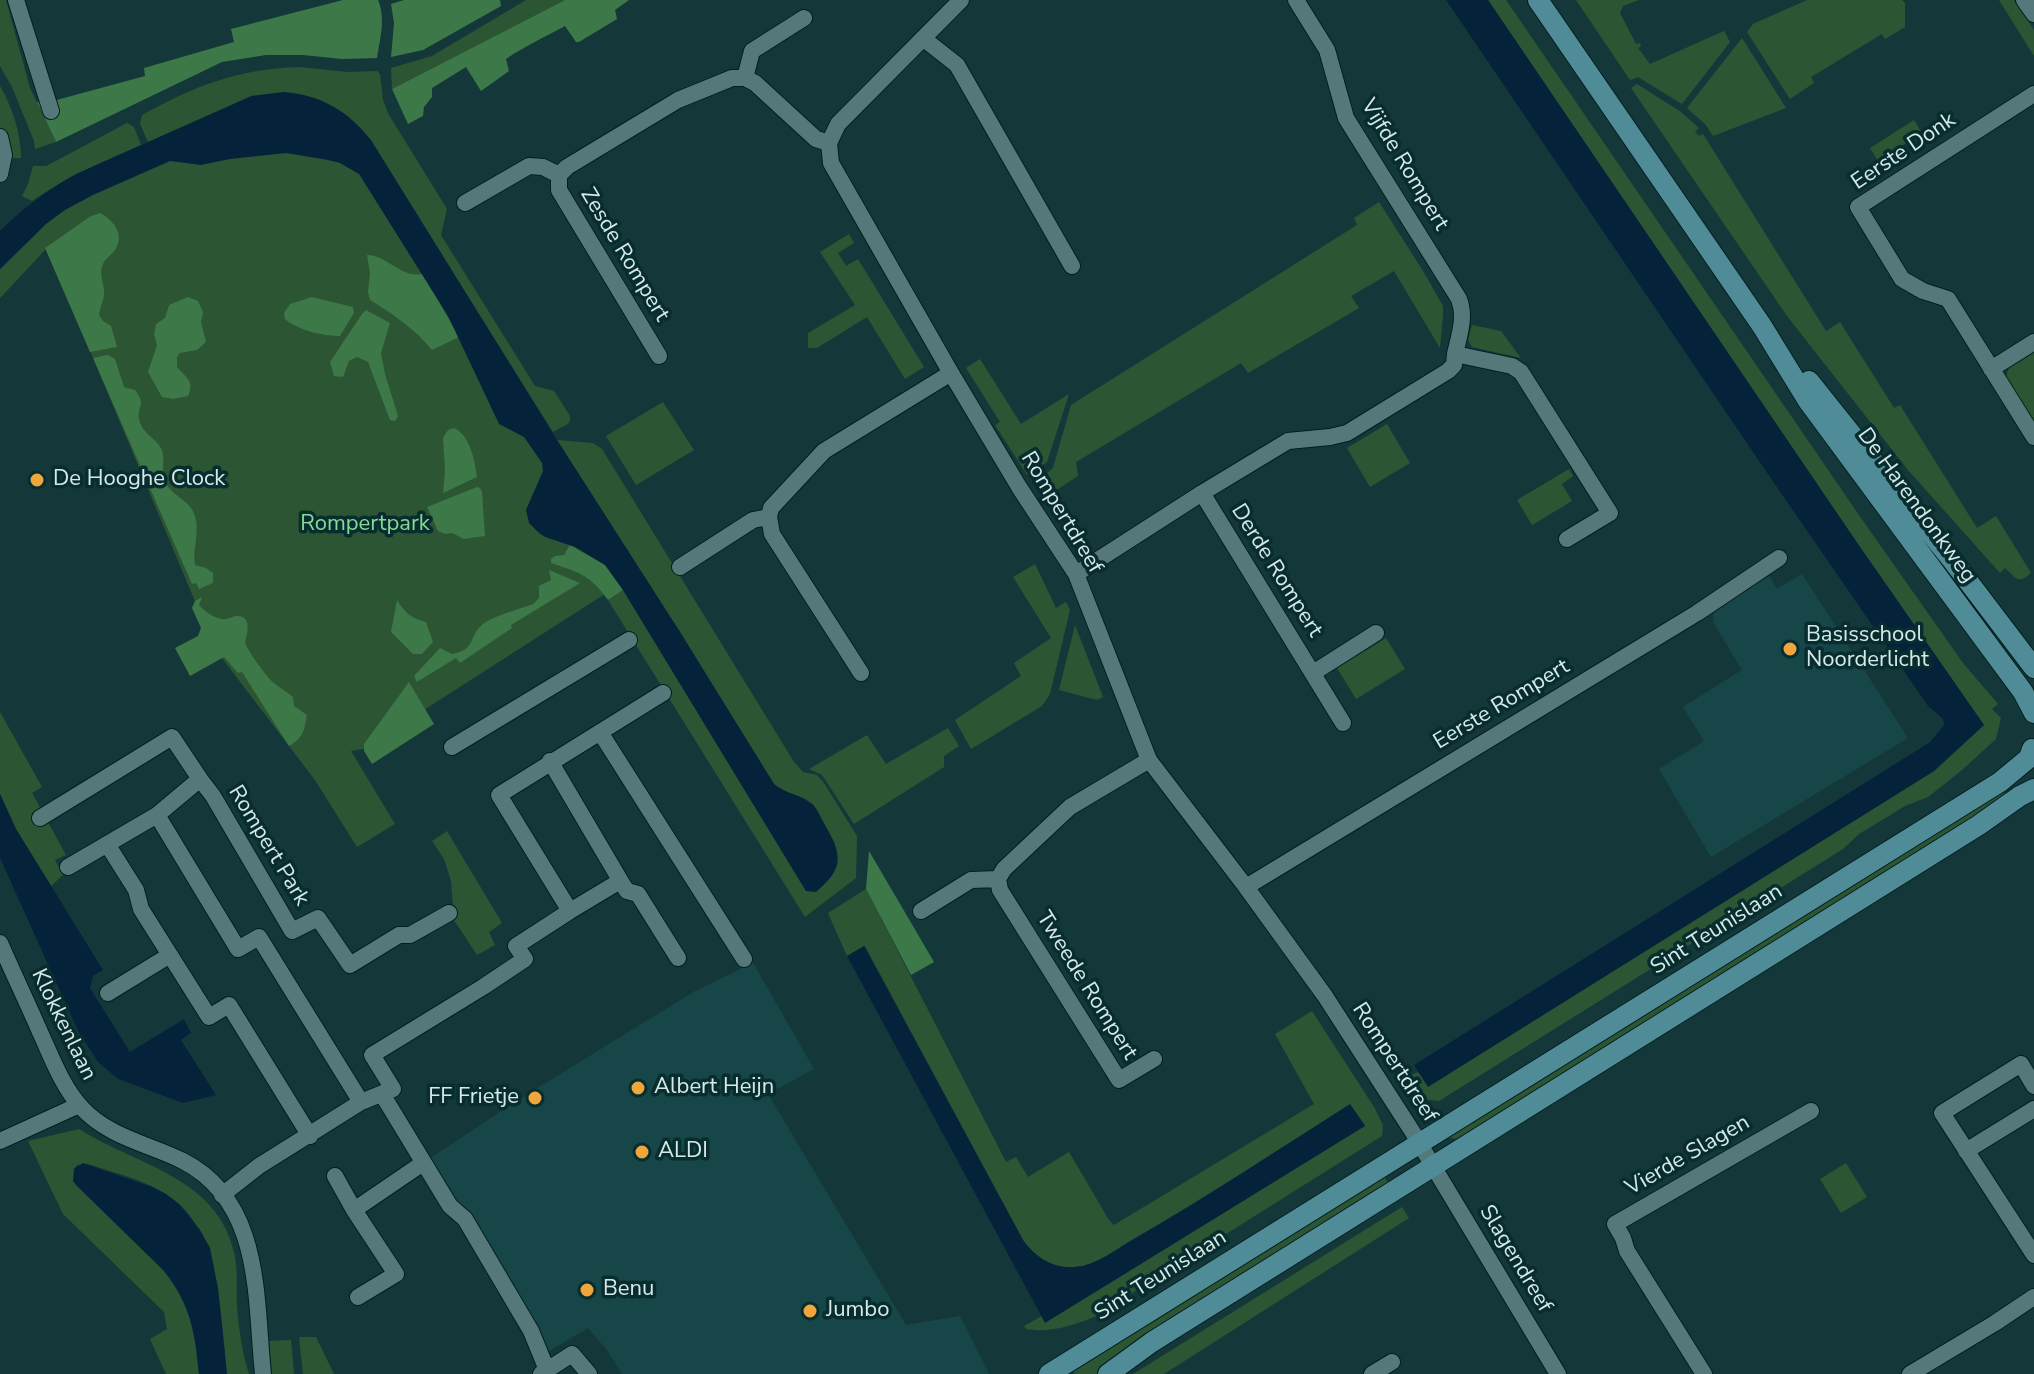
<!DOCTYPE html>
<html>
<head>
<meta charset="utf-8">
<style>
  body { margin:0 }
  canvas { display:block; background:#143839 }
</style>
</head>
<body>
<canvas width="2034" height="1374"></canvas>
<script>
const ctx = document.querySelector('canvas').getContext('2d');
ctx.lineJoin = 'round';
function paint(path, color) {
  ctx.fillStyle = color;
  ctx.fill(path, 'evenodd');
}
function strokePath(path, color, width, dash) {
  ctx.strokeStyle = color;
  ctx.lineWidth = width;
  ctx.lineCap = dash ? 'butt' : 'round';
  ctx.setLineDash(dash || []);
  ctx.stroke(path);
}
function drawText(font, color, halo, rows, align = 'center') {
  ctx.font = font + ' "Nunito Sans",sans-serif';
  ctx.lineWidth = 7;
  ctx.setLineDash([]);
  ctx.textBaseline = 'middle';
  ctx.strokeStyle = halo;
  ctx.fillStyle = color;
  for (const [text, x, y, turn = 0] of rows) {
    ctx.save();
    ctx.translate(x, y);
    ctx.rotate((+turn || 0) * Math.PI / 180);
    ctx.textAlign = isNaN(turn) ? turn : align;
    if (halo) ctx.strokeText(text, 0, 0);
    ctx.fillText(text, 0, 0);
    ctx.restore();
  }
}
const built = new Path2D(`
  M1802 574 1908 738 1711 857 1659 769 1704 741 1683 707 1742 670 1713 622 1714 609 1769 576 1777 589Z
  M753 963 814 1069 768 1094 906 1325 960 1316 989 1374H622L607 1350 588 1328 544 1354 423 1163 518 1100 695 991Z`);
const green = new Path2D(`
  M0 0H6L30 88 56 142 35 149 34 141 12 87 0 66Z
  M526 0H565L392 89 391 68 432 56Z
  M1488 0H1506L1861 518 1963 663 1998 704 1992 709 2001 718 1996 739 1962 770 1928 797 1905 806 1859 834 1843 849 1439 1101 1415 1098 1403 1079 1418 1072 1428 1086 1934 771 1984 725 1860 547Z
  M1576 0H1639L1623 6 1620 13 1636 44 1640 43 1641 46 1638 48 1650 64 1724 31 1730 42 1682 104 1638 77 1630 80Z
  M1807 0H1902L1905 3V27L1885 39 1882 34 1811 77 1814 83 1790 99 1747 32 1753 24Z
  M1999 0H2014L2034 30V56Z
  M1742 38 1786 108 1713 136 1705 124 1687 108Z
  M299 67 348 72 377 71 380 74 383 100 389 115 447 209 441 235 535 386 554 391 570 416V421L568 424 553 432 412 207 284 92 251 96 148 142 140 124 142 115C195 86 237 69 299 67Z
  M1637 84 1681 112 1699 128 1695 132 1699 136 1703 134 1826 331 1840 322 1894 408 1900 405 1977 528 1996 516 2031 573C2018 585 2016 578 2005 568L2000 573 1908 470 1787 316 1631 88Z
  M0 86C12 107 21 133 21 158H10L4 133 0 127Z
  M1914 120 1922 133 1878 161 1870 148Z
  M127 123 134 127 141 145C103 162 66 177 32 201L22 196 28 184 33 166H46L54 162Z
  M289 131 359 166 622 583 363 749 351 751 395 824 357 847 315 780 215 649 47 248 0 298V269L39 231 33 216 200 143Z
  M1379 202 1423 271 1443 306V315L1440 348 1394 271 1351 296 1359 308 1248 373 1241 363 1076 462 1078 476 1049 495 1040 479 1053 468 1071 405 1357 225 1354 218Z
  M849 234 854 243 838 253 846 266 858 259 924 367 905 379 867 317 817 348H808V333L855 305 820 252Z
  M1472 325 1501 331 1521 358 1472 347 1468 340Z
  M2034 349V425L2007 381C2004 364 2022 357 2034 349Z
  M980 359 1021 424 1069 394 1047 462 1027 475 995 425 1000 422 966 368Z
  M663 402 694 450 636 485 606 436Z
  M1387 424 1410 463 1370 487 1347 448Z
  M557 440 593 443 602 449 794 762 803 772 817 775 824 783 857 836 856 878 805 917 608 600 623 590 806 891 837 863 835 843 813 804 780 790 774 784 680 632Z
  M1569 469 1573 476 1562 484 1572 501 1532 525 1517 500Z
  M1035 564 1056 608 1066 602 1070 610 1050 694 1042 706 971 749 955 720 1021 676 1014 663 1051 638 1013 577Z
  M1075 625 1103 697 1097 700 1059 690Z
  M1386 638 1405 669 1356 699 1337 668Z
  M0 712 42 787 32 793 66 855 55 860 63 875 51 886 16 829 0 794Z
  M948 728 959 746 944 756V767L854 824 822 775 809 769 867 735 886 764Z
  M2001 788 2007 797 1464 1136 1455 1139 1449 1137 1448 1134Z
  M447 831 502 923 489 932 495 945 477 955 454 920 451 881 444 859 432 841Z
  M866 889 1006 1162 1016 1157 1028 1177 1069 1152 1109 1220 1114 1225 1314 1104 1275 1034 1312 1011 1374 1107 1383 1125 1382 1136 1094 1317C1072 1326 1049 1333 1026 1329L1024 1326 1042 1316 1045 1322 1365 1125 1350 1105C1279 1149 1208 1196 1135 1238 1117 1248 1096 1266 1075 1267 1053 1269 1035 1257 1023 1240L865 946 847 956 828 913Z
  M79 1129C137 1166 220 1177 235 1257 238 1273 236 1291 237 1307 239 1329 242 1353 249 1374H227C222 1324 219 1238 179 1204 155 1182 118 1174 88 1164L77 1165 74 1169 164 1271C191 1305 195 1332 199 1374H166L150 1339 167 1329 164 1312 63 1214 28 1141Z
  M1846 1163 1867 1197 1841 1213 1820 1179Z
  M1382 1173 1390 1186 1147 1337 1098 1374H1075L1071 1367Z
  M1402 1207 1409 1218 1164 1374H1133Z
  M299 1337H316L334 1374H303Z
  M291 1340 294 1374H272L269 1341Z`);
const forest = new Path2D(`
  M343 0H378C386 19 380 38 377 58L342 59 303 55H266L222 62 56 142 37 102 53 101 145 76 144 68 234 42 231 29Z
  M404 0H500L501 6 423 50 391 57 394 23 391 4Z
  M565 0H629L615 10 617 19 579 42H576L565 26C545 37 525 46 506 59L509 71 481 91 466 67 432 88V97L424 107 423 116 408 124 392 89Z
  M100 213C114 221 125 234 115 250 112 255 105 258 103 264 99 273 103 281 104 290 105 299 100 306 99 315L103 321 111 326 117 347 90 352 45 248 91 216Z
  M367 255C387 255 400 278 423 274L459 337 432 350C415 329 393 314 370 300L368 292 370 273Z
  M188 297 198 301 203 312 201 322 206 342 197 350 180 353 177 357V367C186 377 195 382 188 396L173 399 162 397 148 372 157 345 154 334 156 324 165 318 169 305Z
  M312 297 353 307 354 313 340 336C322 336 298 330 285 319L284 313 290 304Z
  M366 310 390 323 381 353 385 374 398 416 395 421 390 420 368 362 357 357 349 361 343 377 334 376 330 362 362 314Z
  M108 355 115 359 124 387 135 390C147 405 137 406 139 419 141 432 155 438 161 448 166 458 161 469 164 479 171 497 190 499 195 516 200 532 192 549 195 565L206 568 213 573V583L199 589 196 583 192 584 93 358Z
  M454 428C470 435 475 461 477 477L443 493 445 470 443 438 448 430Z
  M477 487 480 488 482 492 485 536 464 539 452 533 445 534 438 531 427 507Z
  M570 545 605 565 623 590 608 600C589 574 580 573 551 563V559L555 556 564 555Z
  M549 570 580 583 511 625 512 628 460 663 456 658 417 682 414 676 440 648 452 654C477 649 467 638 483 624 493 616 520 609 533 604L539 598V586L551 580Z
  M202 597 199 605C204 611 214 618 222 619 227 620 231 617 236 616 253 615 247 634 245 643 250 654 260 667 267 676 273 684 285 690 293 697L294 706 307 715C304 731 304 737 289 746L242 672 238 673 224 657 190 676 175 648 198 636 201 628 192 608 195 601Z
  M397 600C405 613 411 618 426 622L433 642 422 654H413L391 632Z
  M409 682 434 724 372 764 364 751V744Z
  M869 851 934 962 911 975 866 889Z`);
const water = new Path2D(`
  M1446 0H1488L1860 547 1984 725 1934 771 1428 1087 1414 1065 1919 749 1930 742 1944 725 1943 719 1928 706 1774 483Z
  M284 92C321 95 348 111 371 140L557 440 680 632 774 784C785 794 804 795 813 805 818 810 822 820 826 827 843 857 843 869 816 892L806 891 623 590 605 565 575 547 545 537 539 533 529 523 526 510 543 471 542 463 524 437 499 424 448 316 359 174 340 163 328 160 286 153 230 159 201 165 170 161 93 195 65 210 46 224 0 269V231C23 208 47 190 76 174L252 96Z
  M0 794 16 829 103 970 93 976 90 988 130 1052 184 1019 191 1033 181 1040 216 1095 183 1103 118 1079 98 1062 78 1031 0 858Z
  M864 946 1023 1240C1035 1257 1053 1269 1075 1267 1096 1266 1118 1248 1136 1238 1209 1196 1279 1149 1350 1104L1365 1126 1045 1323 847 956Z
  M83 1163 152 1187 166 1194 179 1204 200 1230 210 1248 218 1288 227 1374H199C195 1332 191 1305 164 1271L76 1185 73 1181 74 1169Z`);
const street = new Path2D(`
  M16 0 51 111
  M961 0 838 124 829 143 831 163 951 373 1019 487 1076 574 1149 760 1246 887 1325 996 1412 1131 1558 1374
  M1296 0 1327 50 1346 118 1459 299C1466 317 1459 336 1455 354
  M2024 0 2034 14
  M924 39 957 65 1072 266
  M745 78 752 51 804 18
  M2034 94 1858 207 1902 279 1923 291 1948 299 2034 437
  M0 137 4 155 0 174
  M465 203 529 166 543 167 559 175
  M659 356 559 190V175L567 167 678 100 732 78H745L755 83 816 139 829 143
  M1991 369 2034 342
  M1202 493 1343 723
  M680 567 753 520 769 517
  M1076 574 1202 493 1288 441 1330 437 1347 433 1448 371 1454 365 1455 354 1512 366 1521 372 1610 513 1567 539
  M861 673 772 534 769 517 771 508 824 451 951 373
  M1313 673 1376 633
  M600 732 744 959
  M452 747 629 640
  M1149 760 1070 807 1004 869 998 879 1000 890 1119 1080 1154 1059
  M550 761 623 885 627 891 638 894 678 958
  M200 779 213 796 292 931 318 918 350 965 399 935H410L449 913
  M157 815 238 949 259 937 361 1102
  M40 818 172 737 200 779 157 815 68 867
  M107 844 136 890 141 909 209 1017 229 1005 310 1136
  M1246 887 1697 613 1779 558
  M570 911 499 795 663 693
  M921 911 971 880 998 879
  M0 943C13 973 27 1002 40 1032 52 1058 62 1086 81 1107 108 1137 149 1144 183 1161 263 1202 255 1299 263 1374
  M108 993 170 955
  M2034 1086 2021 1064 1942 1113 2034 1255
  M382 1094 450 1206 465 1219 531 1331 547 1370
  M0 1141 79 1105
  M1966 1151 2034 1109
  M335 1176 354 1210 396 1274 358 1297
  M222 1195 259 1166 361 1102 393 1089 372 1055 483 987 525 959 516 946 570 911 620 881
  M354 1210 423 1163
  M541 1374 572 1354 589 1374
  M1372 1374 1392 1362
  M1704 1374 1627 1251 1623 1238 1615 1224 1811 1111
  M1910 1374 1995 1323 2034 1297`);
const secondary = new Path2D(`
  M1538 0 1762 326 1808 401 2023 692 2034 713
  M1809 381 1952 560 2034 668
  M1049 1374 2000 782 2029 758 2032 749
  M1108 1374 1152 1342 1979 825 2020 796 2034 789`);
const markers = [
  [37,480,8,"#efa73d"],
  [1790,649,8,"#efa73d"],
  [638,1088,8,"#efa73d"],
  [535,1098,8,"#efa73d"],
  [642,1152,8,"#efa73d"],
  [587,1290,8,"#efa73d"],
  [810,1311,8,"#efa73d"]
];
const streetNames = [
  ["Eerste Donk",1904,152,-34],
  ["Vijfde Rompert",1404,165,59],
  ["Zesde Rompert",624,255,59],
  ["De Harendonkweg",1916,506,54],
  ["Rompertdreef",1061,513,59],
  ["Derde Rompert",1276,571,58],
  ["Eerste Rompert",1502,705,-31],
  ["Rompert Park",268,846,59],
  ["Sint Teunislaan",1717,930,-32],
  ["Tweede Rompert",1086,986,58],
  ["Klokkenlaan",63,1025,64],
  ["Rompertdreef",1394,1063,57],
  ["Vierde Slagen",1688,1156,-30],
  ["Slagendreef",1515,1259,59],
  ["Sint Teunislaan",1161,1276,-32]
];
const poiNames = [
  ["De Hooghe Clock",53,480],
  ["Basisschool",1806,636],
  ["Noorderlicht",1806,661],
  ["Albert Heijn",654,1088],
  ["FF Frietje",519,1098,"right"],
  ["ALDI",658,1152],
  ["Benu",603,1290],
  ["Jumbo",826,1311]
];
const parkNames = [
  ["Rompertpark",365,525]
];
paint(built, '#164648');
paint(green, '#2c5533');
paint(forest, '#3d7848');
paint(water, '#05223b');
strokePath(street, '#031e1f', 18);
strokePath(secondary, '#031e1f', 22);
strokePath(street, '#55797a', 16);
strokePath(secondary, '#508c97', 20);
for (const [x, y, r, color] of markers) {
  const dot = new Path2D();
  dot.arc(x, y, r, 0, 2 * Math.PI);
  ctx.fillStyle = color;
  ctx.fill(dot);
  strokePath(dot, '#082d2f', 3);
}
drawText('22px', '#d6e9e9', '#082d2f', streetNames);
drawText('22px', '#d6e9e9', '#082d2f', poiNames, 'left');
drawText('22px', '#86d993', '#082d2f', parkNames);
</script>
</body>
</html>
